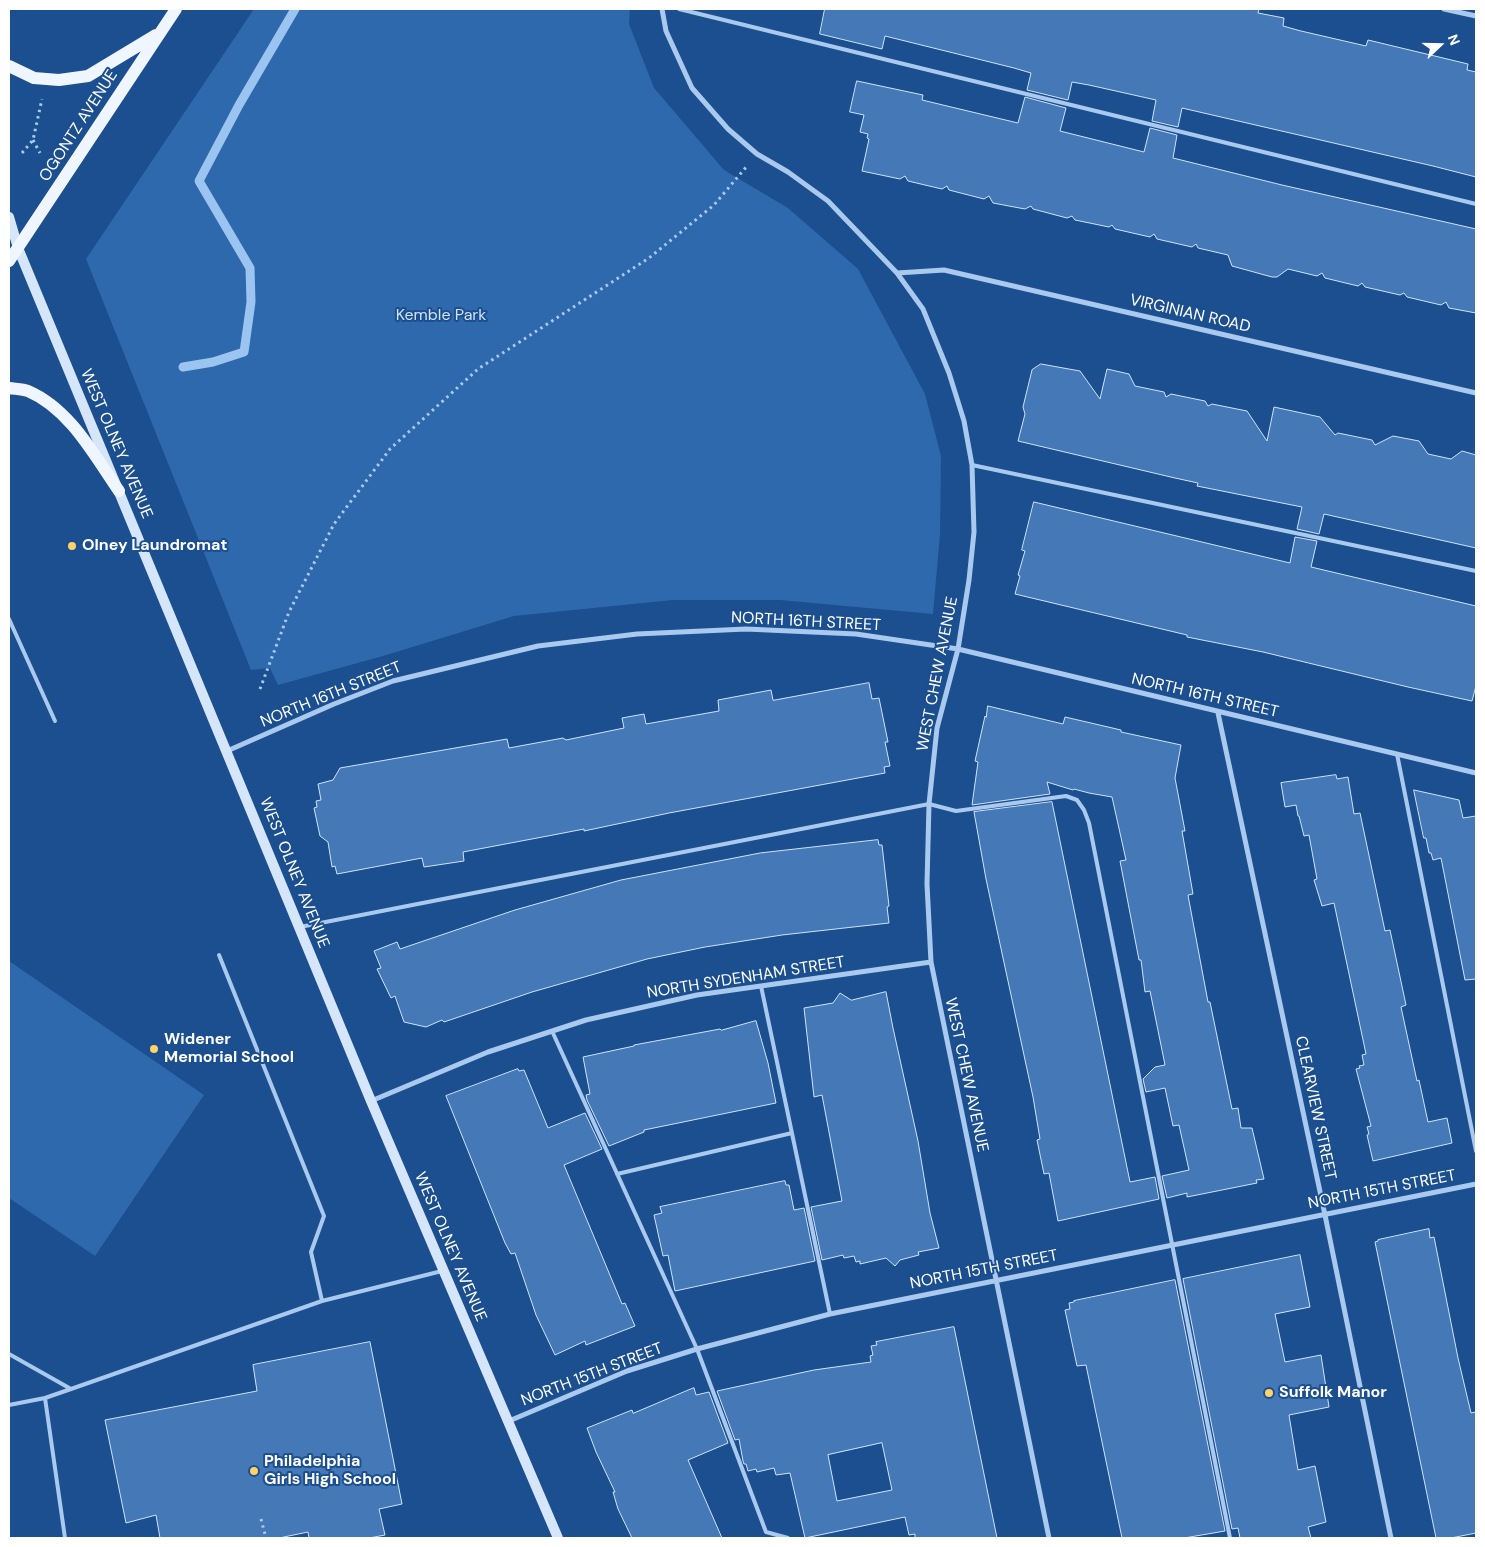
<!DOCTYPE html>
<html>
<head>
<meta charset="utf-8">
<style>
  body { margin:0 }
  #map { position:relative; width:1485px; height:1547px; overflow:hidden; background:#1b4f8f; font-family:"DM Sans",sans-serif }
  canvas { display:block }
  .frame { position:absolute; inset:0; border:10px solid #fff; pointer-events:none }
  .north { position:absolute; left:1415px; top:20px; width:50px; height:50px; -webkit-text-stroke:4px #1b4f8f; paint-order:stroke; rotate:69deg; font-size:14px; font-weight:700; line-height:20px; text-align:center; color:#fff }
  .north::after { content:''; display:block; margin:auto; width:18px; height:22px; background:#fff; clip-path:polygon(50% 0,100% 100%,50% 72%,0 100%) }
</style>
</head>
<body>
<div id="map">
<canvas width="1485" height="1547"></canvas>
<div class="frame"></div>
<div class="north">N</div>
</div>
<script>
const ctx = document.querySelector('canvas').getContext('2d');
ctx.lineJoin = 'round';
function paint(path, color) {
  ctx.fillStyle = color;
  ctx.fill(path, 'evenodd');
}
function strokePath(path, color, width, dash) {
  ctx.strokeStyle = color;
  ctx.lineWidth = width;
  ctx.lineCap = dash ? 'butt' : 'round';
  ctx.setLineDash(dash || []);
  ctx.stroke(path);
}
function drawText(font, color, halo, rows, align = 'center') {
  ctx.font = font + ' "DM Sans",sans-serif';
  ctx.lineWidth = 4;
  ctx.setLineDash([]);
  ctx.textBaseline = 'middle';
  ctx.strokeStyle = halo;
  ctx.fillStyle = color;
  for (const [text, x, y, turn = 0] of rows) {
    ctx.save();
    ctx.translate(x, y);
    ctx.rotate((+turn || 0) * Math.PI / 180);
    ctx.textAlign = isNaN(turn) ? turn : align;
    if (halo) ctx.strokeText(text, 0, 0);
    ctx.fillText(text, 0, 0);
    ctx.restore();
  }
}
const green = new Path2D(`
  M254 9H630L629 24 654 88 724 170 788 208 858 269 925 394 941 456 940 534 933 614 780 600H673L514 616 383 656 278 685 270 668 251 670 86 259Z
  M9 961 204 1095 95 1256 9 1198Z`);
const stream = new Path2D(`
  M183 367 213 362 244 352 251 302 250 268 199 181 239 105 295 9`);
const building = new Path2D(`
  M825 9H1259L1258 13 1284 18 1283 26 1301 31 1366 46 1368 40 1468 64 1467 70 1476 72V177L1433 166 1182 108 1178 127 1152 121 1156 100 1089 85 1072 82 1068 100 1027 90 1031 73 1014 68 885 36 882 49 820 34Z
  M857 81 923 95 922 100 1018 123 1025 97 1066 108 1060 131 1144 152 1150 128 1177 135 1173 158 1282 185 1476 229V313L1449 308 1446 302 1441 305 1407 297 1404 293 1400 295 1365 287 1362 283 1358 286 1325 278 1322 273 1317 276 1288 269 1277 277H1272L1232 266 1228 255 1198 248 1196 244 1192 247 1157 239 1154 234 1150 237 1115 229 1112 225 1109 227 1075 220 1072 216 1067 218 1033 209 1031 206 1025 209 993 203 989 196 984 199 949 190 947 186 942 189 908 181 905 176 900 179 862 171 869 139 867 138 868 134 860 132 864 115 850 112Z
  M1041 364 1080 371 1100 399 1107 369 1129 374 1135 386 1164 392 1166 397 1171 394 1205 401 1208 406 1212 404 1247 411 1267 441 1274 407 1320 417 1335 435 1338 433 1372 440 1375 445 1393 436 1419 441 1428 454 1451 459 1462 451 1476 455V548L1324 514 1319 534 1297 529 1302 507 1197 486 1198 483 1175 478 1018 441 1025 414 1023 407 1032 370Z
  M1034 502 1290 563 1295 537 1317 541 1311 567 1476 606V686L1472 701 1408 687 1263 652 1187 637V635L1015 594 1020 576 1018 575 1025 551 1022 550Z
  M869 683 872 699 879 698 888 742H885L890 766 884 767 885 773 669 813 584 831V829L553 835 463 852 464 861 424 867 422 858 337 874 335 866 332 867 328 842 320 836 314 808 317 807 316 801 321 800 318 784 333 780 340 768 507 739 509 748 563 738 566 740 624 728 622 718 644 714 646 724 719 711 718 700 771 690 773 700Z
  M988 706 1063 724 1065 717 1121 730V732L1181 745 1175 778 1185 831H1182L1193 894 1188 895 1190 906 1208 1002H1210L1232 1109 1238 1108 1241 1128H1252L1264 1179 1256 1180 1257 1183 1187 1197V1193L1167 1198 1162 1176 1189 1170 1179 1125 1173 1126 1165 1088 1146 1092 1143 1079 1155 1067 1165 1065 1150 991 1145 992 1141 960H1139L1120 861 1126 860 1112 797 1089 793 1074 789 1073 790 1047 782 1050 794 972 805 978 762 975 761 985 716 986 717Z
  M1336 775 1337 779 1348 777 1354 814 1360 813 1385 931 1390 930 1406 1005 1401 1007 1417 1081 1419 1080 1428 1122 1447 1118 1452 1143 1373 1161 1367 1135 1369 1134 1367 1127 1371 1126 1356 1069 1360 1068 1359 1066 1364 1065 1362 1055 1366 1054 1334 903 1322 906 1314 880 1317 879 1309 835 1304 836 1299 816H1298L1296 805 1285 807 1281 783Z
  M1414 790 1459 800 1463 818 1476 816V979L1465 980 1441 858 1433 860 1431 853H1429L1426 838H1424Z
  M1052 802 1130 1182 1155 1177 1159 1199 1058 1221 1049 1173 1044 1174 1037 1140 1040 1139 1033 1097 986 879 974 812Z
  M878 840 879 845H882L889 906 887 907 889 923 782 935 705 947 647 959 532 992 444 1022 442 1020 426 1027 404 1022 395 996 391 998 377 969 381 968 374 951 397 942 400 949 515 910 621 880 760 853Z
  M886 992 893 1028 918 1141 930 1213 939 1248 918 1252 919 1255 900 1260 895 1266 886 1258 860 1264V1261L856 1262 854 1256 844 1258 843 1255 822 1260 811 1207 842 1201 822 1095 814 1097 804 1008 833 1003 840 993 851 1000Z
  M756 1021 768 1063 776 1103 644 1130V1132L609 1146 587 1100 586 1095 590 1094 583 1057 634 1046V1045L720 1029 721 1030Z
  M518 1069 519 1071 524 1070 548 1128 585 1113 602 1149 564 1165 622 1304 625 1303 635 1326 586 1345 585 1341 555 1355 536 1315 515 1253 511 1254 505 1243 446 1096Z
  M785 1181 786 1185H789L794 1210 804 1208 815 1261 675 1291 668 1255 663 1256 654 1215 662 1213 660 1207Z
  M1429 1229 1430 1238 1434 1237 1458 1358 1471 1413 1476 1412V1533L1451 1538H1436L1375 1242 1378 1241V1240Z
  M1300 1255 1310 1307 1275 1314 1285 1362 1321 1355 1329 1407 1289 1415 1298 1470 1315 1466 1326 1522 1308 1527 1311 1538H1240L1238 1528 1232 1529 1183 1279Z
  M1175 1280 1225 1531 1184 1538H1122L1086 1365 1077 1366 1065 1310 1070 1309 1069 1303 1074 1302V1301Z
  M954 1327 997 1538H915V1534L909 1535 905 1517 805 1538 790 1473 776 1475 774 1468 757 1472 756 1469 748 1471 746 1464H744L743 1461 739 1439 735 1440 717 1391 814 1370 871 1362 870 1356 873 1355 871 1346 877 1345 876 1342ZM882 1443 892 1490 837 1501 828 1455Z
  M370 1342 402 1504 379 1509 385 1535 369 1538H309L308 1532 279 1538H160L156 1515 126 1523 105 1420 257 1391 253 1365Z
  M694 1388 696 1395 709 1392 728 1443 688 1460 722 1538H632L618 1509 613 1492H615L596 1452 587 1428 632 1410 633 1413Z`);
const path = new Path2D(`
  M33 140 40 153
  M22 153 33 140 42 99
  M260 689 289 612 334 524 390 449 478 369 649 258 714 205 747 166
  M261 1519 266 1538`);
const lane = new Path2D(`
  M679 9 1476 204
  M972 465 1476 571
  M9 619 55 721
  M1397 754 1476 1151
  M300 927 929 804 956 811 1066 796 1077 800 1084 810 1089 823 1230 1538
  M219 955 324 1216 311 1252 322 1301
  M761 986 830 1314
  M552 1031 697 1349 766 1532 788 1538
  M617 1174 792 1133
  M9 1354 71 1389 45 1398 65 1538
  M71 1389 322 1301 442 1271
  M9 1405 45 1398`);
const street = new Path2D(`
  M662 9 666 31 692 88 728 129 757 154 788 172 828 201 897 273 923 309 949 373 964 421 972 465 974 532 969 580 958 649 937 728 929 804 927 884 931 962 1049 1538
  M1444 9 1476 16
  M897 273 944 270 1476 393
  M1218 713 1325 1215 1391 1538
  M227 751 334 704 393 681 538 646 637 634 746 629 856 634 958 649 1476 773
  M371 1101 488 1052 586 1020 697 995 931 962
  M509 1421 627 1371 697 1349 830 1314 1476 1184`);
const secondary = new Path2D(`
  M9 217 18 248 371 1101 558 1538`);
const primary = new Path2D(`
  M9 66 34 78 59 80 88 76 156 35
  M9 261 176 9
  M9 388C15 389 22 389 28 391 70 409 94 455 119 491`);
const markers = [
  [72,546,5,"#ffd166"],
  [154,1049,5,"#ffd166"],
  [1269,1393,5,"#ffd166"],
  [254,1471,5,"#ffd166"]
];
const streetNames = [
  ["OGONTZ AVENUE",79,126,-57],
  ["VIRGINIAN ROAD",1190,314,13],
  ["WEST OLNEY AVENUE",116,444,67],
  ["NORTH 16TH STREET",806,622,3],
  ["WEST CHEW AVENUE",938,674,-79],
  ["NORTH 16TH STREET",331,695,-22],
  ["NORTH 16TH STREET",1205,696,13],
  ["WEST OLNEY AVENUE",294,873,68],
  ["NORTH SYDENHAM STREET",746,978,-9],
  ["WEST CHEW AVENUE",966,1075,78],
  ["CLEARVIEW STREET",1315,1108,78],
  ["NORTH 15TH STREET",1382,1190,-11],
  ["WEST OLNEY AVENUE",450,1247,67],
  ["NORTH 15TH STREET",984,1270,-11],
  ["NORTH 15TH STREET",592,1375,-21]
];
const parkNames = [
  ["Kemble Park",441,316]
];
const poiNames = [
  ["Olney Laundromat",82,546],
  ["Widener",164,1040],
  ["Memorial School",164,1058],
  ["Suffolk Manor",1279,1393],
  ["Philadelphia",264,1462],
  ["Girls High School",264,1480]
];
paint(green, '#2e69ad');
strokePath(stream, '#9cc4f0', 9);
paint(building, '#4478b7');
strokePath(building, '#cfe3fa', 1);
strokePath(path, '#a9c9ee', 3, [2.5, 4]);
strokePath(lane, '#a9c9ee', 4);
strokePath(street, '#a9c9ee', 5);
strokePath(secondary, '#d6e6fa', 10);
strokePath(primary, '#f0f6ff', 12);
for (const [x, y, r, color] of markers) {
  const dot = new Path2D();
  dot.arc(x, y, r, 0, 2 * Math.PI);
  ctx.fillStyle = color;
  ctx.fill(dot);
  strokePath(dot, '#1b4f8f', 2);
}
drawText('16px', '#fff', '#1b4f8f', streetNames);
drawText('16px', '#cfe3fa', '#1b4f8f', parkNames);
drawText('bold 16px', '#fff', '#1b4f8f', poiNames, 'left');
</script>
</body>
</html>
